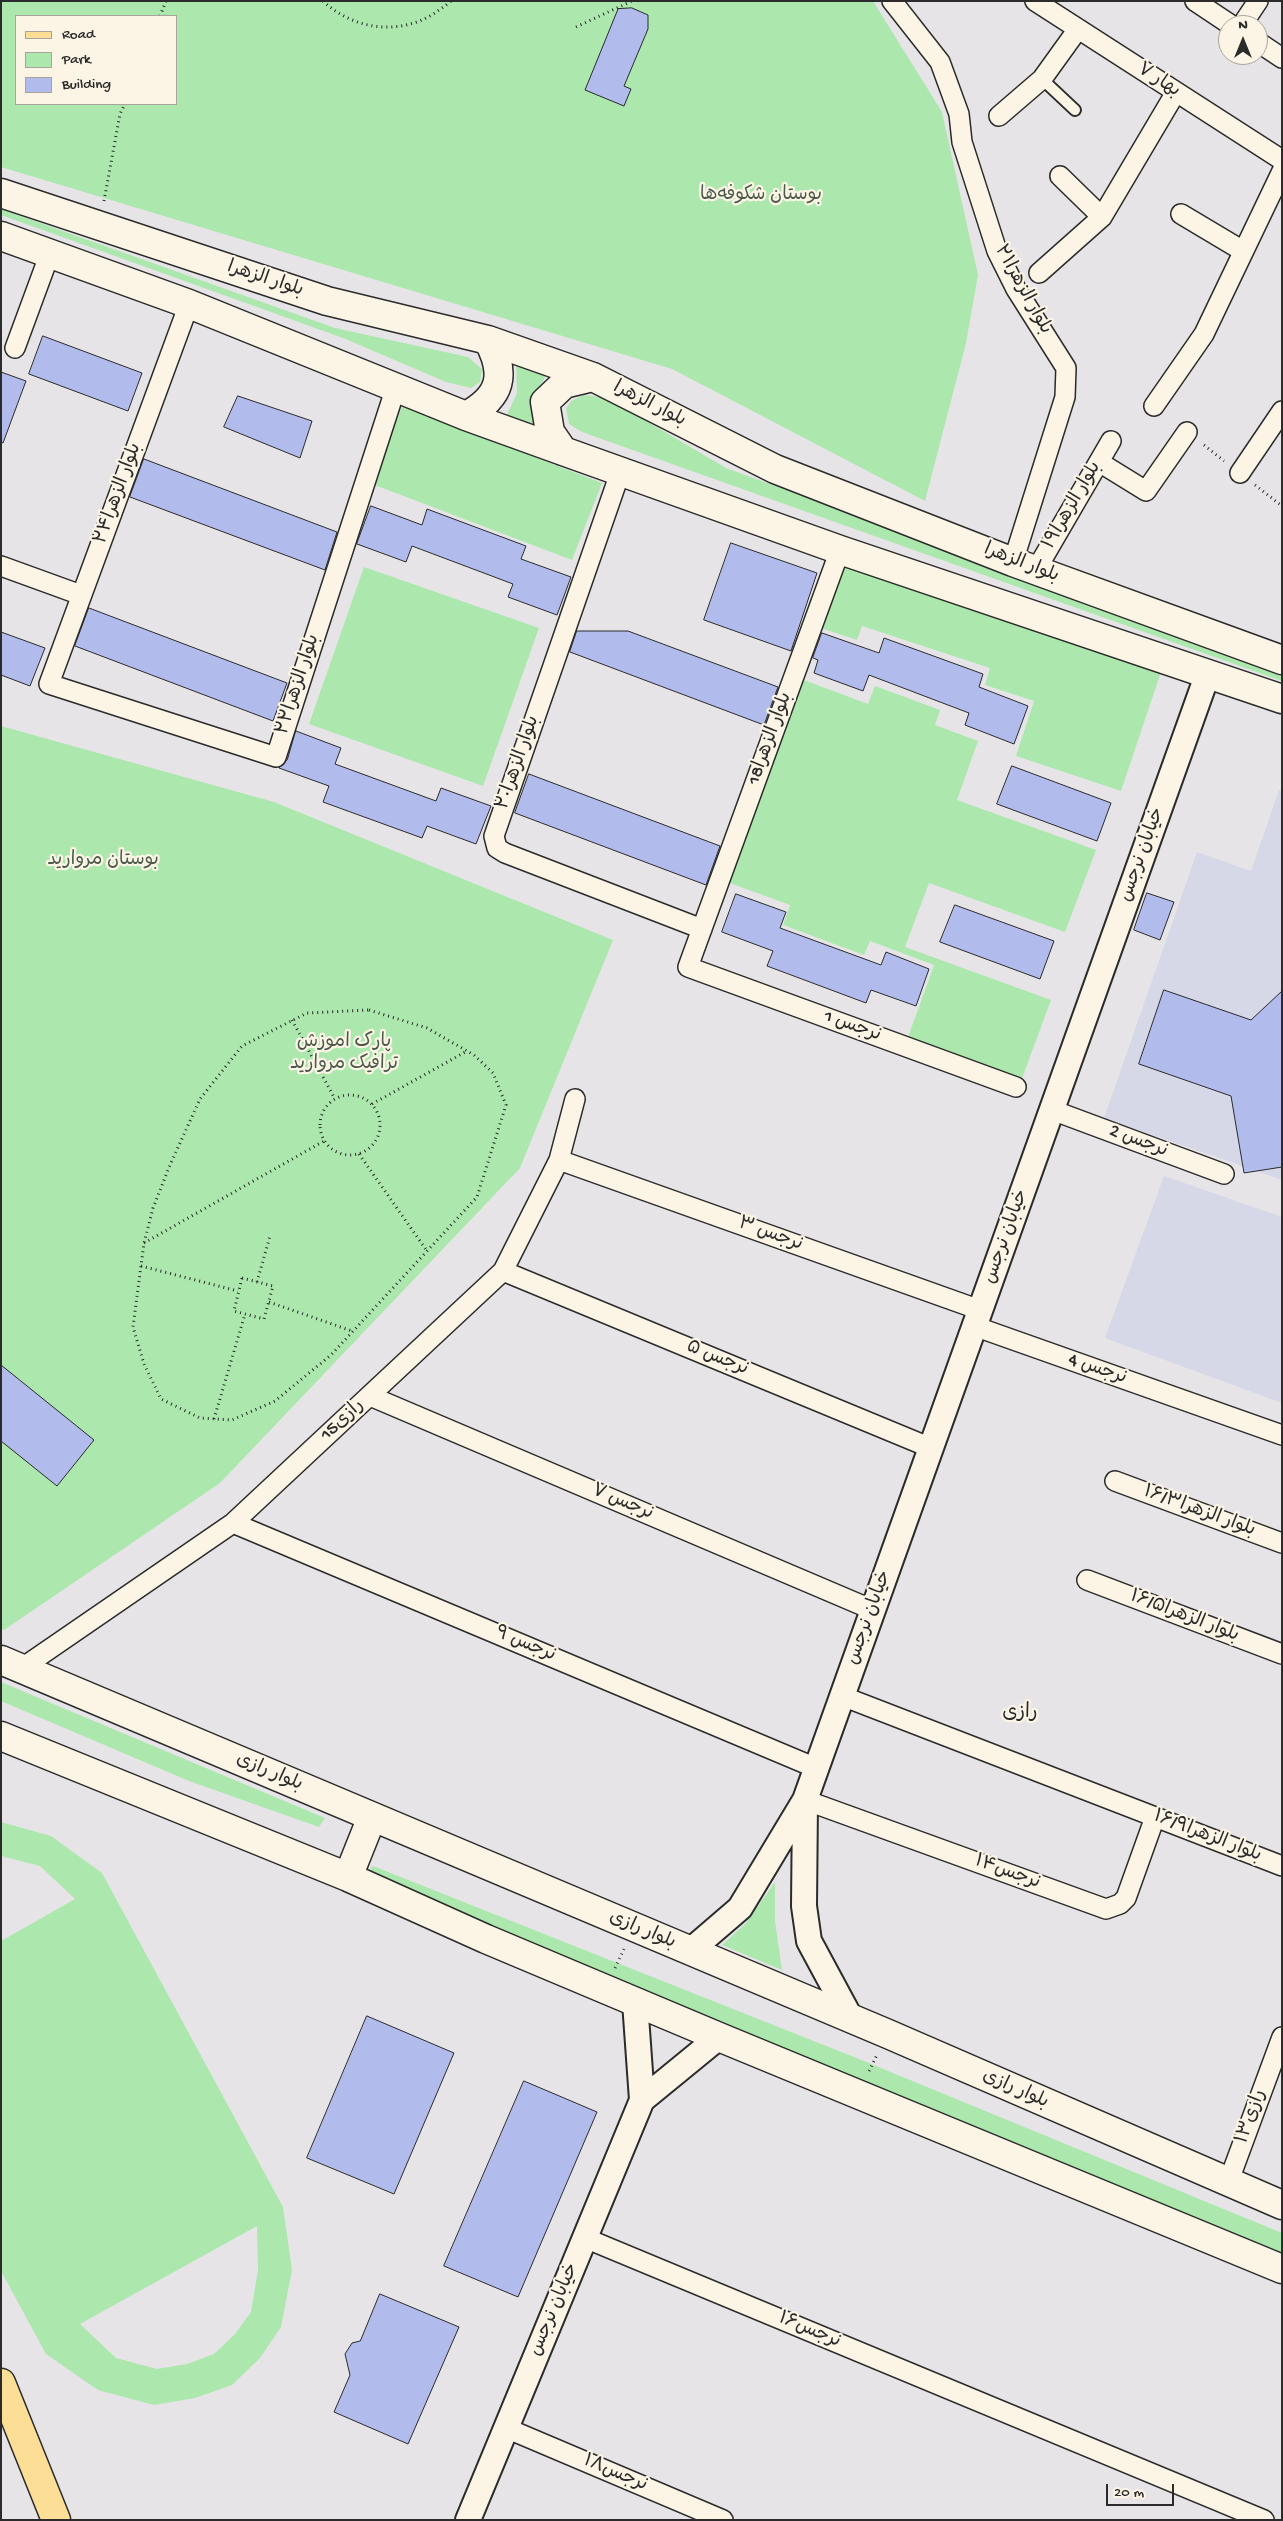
<!DOCTYPE html>
<html>
<head>
<meta charset="utf-8">
<style>
  body { margin:0 }
  #map { position:relative; width:1283px; height:2521px; overflow:hidden; background:#e6e4e7; font-family:"Gochi Hand",sans-serif }
  canvas { display:block }
  .frame { position:absolute; inset:0; border:2px solid #2b2b2b; pointer-events:none }
  .legend { position:absolute; left:15px; top:15px; width:162px; height:90px; box-sizing:border-box; background:#fcf5e5; border:1px solid #a8a49b; margin:0; padding:6px 9px; list-style:none; font-size:15px; color:#2b2b2b }
  .legend li { display:flex; align-items:center; gap:10px; height:25px }
  .legend b { width:25px; border:1px solid #a8a49b }
  .north { position:absolute; left:1218px; top:15px; width:50px; height:50px; box-sizing:border-box; background:#fcf5e5; border:1px solid #a8a49b; border-radius:50%; rotate:0deg; font-size:14px; font-weight:700; line-height:20px; text-align:center; color:#2b2b2b }
  .north::after { content:''; display:block; margin:auto; width:18px; height:22px; background:#2b2b2b; clip-path:polygon(50% 0,100% 100%,50% 72%,0 100%) }
  .scale { position:absolute; left:1106px; top:2484px; width:68px; height:22px; box-sizing:border-box; border:2px solid #2b2b2b; border-top:0; padding-left:6px; font-size:15px; line-height:18px; white-space:nowrap; color:#2b2b2b; -webkit-text-stroke:4px #fcf5e5; paint-order:stroke }
</style>
</head>
<body>
<div id="map">
<canvas width="1283" height="2521"></canvas>
<div class="frame"></div>
<ul class="legend">
<li><b style="height:6px;background:#fdde96"></b>Road</li>
<li><b style="height:14px;background:#ace8ae"></b>Park</li>
<li><b style="height:14px;background:#b1bbec"></b>Building</li>
</ul>
<div class="north">N</div>
<div class="scale">20 m</div>
</div>
<script>
const ctx = document.querySelector('canvas').getContext('2d');
ctx.lineJoin = 'round';
function paint(path, color) {
  ctx.fillStyle = color;
  ctx.fill(path, 'evenodd');
}
function strokePath(path, color, width, dash) {
  ctx.strokeStyle = color;
  ctx.lineWidth = width;
  ctx.lineCap = dash ? 'butt' : 'round';
  ctx.setLineDash(dash || []);
  ctx.stroke(path);
}
function drawText(font, color, halo, rows, align = 'center') {
  ctx.font = font + ' "Gochi Hand","Playpen Sans Arabic",sans-serif';
  ctx.lineWidth = 4.5;
  ctx.setLineDash([]);
  ctx.textBaseline = 'middle';
  ctx.strokeStyle = halo;
  ctx.fillStyle = color;
  for (const [text, x, y, turn = 0] of rows) {
    ctx.save();
    ctx.translate(x, y);
    ctx.rotate((+turn || 0) * Math.PI / 180);
    ctx.textAlign = isNaN(turn) ? turn : align;
    if (halo) ctx.strokeText(text, 0, 0);
    ctx.fillText(text, 0, 0);
    ctx.restore();
  }
}
const built = new Path2D(`
  M1279 790 1282 791V1180L1104 1118 1197 852 1251 871Z
  M1164 1176 1282 1217V1403L1105 1338Z`);
const green = new Path2D(`
  M1 1H873L942 112 978 275 966 343 925 501 672 369 1 167ZM16 16H176V104H16Z
  M1 209 335 328 468 357 482 369 480 382 471 388 446 382 343 338 1 215Z
  M516 359 549 369 536 395 535 424 506 417 517 393Z
  M584 395 607 398 726 468 1282 671V681L582 432 569 424 566 409 571 401Z
  M402 406 602 483 572 560 372 484Z
  M844 560 1163 666 1121 791 1016 756 1034 701 985 685 990 668 862 626 857 640 821 628Z
  M364 567 539 628 483 786 309 724Z
  M801 679 868 704 875 686 940 710 935 725 978 741 957 800 1096 850 1065 932 929 883 905 947 1051 1000 1021 1081 907 1040 934 965 870 941 864 955 783 925 790 905 727 882Z
  M1 726 274 802 613 940 520 1168 220 1483 4 1630 1 1629Z
  M1 1682 325 1818 319 1827 189 1781 1 1701Z
  M1 1822 51 1836 102 1873 283 2207 292 2270 281 2327 260 2358 232 2385 195 2398 154 2405 98 2390 46 2354 1 2271V1941L75 1899 40 1866 1 1856ZM257 2226 258 2270 251 2312 235 2334 214 2354 187 2364 157 2369 116 2358 80 2324Z
  M373 1866 859 2059 1282 2233V2258L365 1875Z
  M775 1882V1921L782 1970 722 1945 746 1923Z`);
const building = new Path2D(`
  M632 8 648 15V29L624 86 631 89 624 106 585 90 618 9Z
  M43 336 142 373 128 411 29 374Z
  M1 372 26 381 3 443 1 442Z
  M238 396 312 421 300 458 224 427Z
  M144 459 337 532 325 570 130 497Z
  M371 506 422 525 427 509 526 546 521 559 571 577 557 615 508 597 513 584 412 546 406 562 357 544Z
  M731 543 817 573 791 651 704 620Z
  M89 608 287 683 273 721 75 646Z
  M577 631H628L778 687 764 725 570 652Z
  M1 632 45 648 30 686 1 675Z
  M822 633 879 653 884 638 983 674 979 687 1028 706 1014 744 965 725 969 713 869 675 863 691 814 673 818 660 813 658Z
  M296 731 341 748 335 764 436 801 441 788 491 806 476 844 427 826 422 838 323 802 329 786 279 768 287 760Z
  M1012 766 1111 803 1097 841 997 804Z
  M529 774 720 846 706 885 515 813Z
  M1147 893 1174 902 1160 940 1134 930Z
  M736 894 786 912 780 928 881 965 886 952 929 969 916 1006 871 990 866 1003 767 966 773 951 722 932Z
  M955 905 1054 941 1040 979 940 942Z
  M1164 990 1251 1020 1282 991V1167L1244 1173 1231 1096 1139 1064Z
  M1 1365 94 1440 57 1486 1 1441Z
  M367 2016 454 2053 394 2194 307 2158Z
  M524 2081 597 2112 518 2297 444 2266Z
  M380 2294 459 2327 408 2444 334 2412 350 2375 345 2354 352 2343 360 2341Z`);
const path = new Path2D(`
  M323 1C354 30 399 36 435 13 440 9 446 6 451 1
  M160 16 166 1
  M576 27 632 1
  M104 201 120 114 125 104
  M1204 445 1224 461
  M1255 485 1282 506
  M369 1010 427 1028 474 1055 493 1073 506 1105 477 1197 331 1355 275 1401 232 1420 200 1418 161 1399 144 1364 133 1327 144 1243 153 1208 170 1165 200 1099 242 1046 307 1013Z
  M292 1020 335 1099
  M320 1125a30 30 0 1 1 60 0a30 30 0 1 1-60 0Z
  M372 1104 467 1051
  M359 1154 427 1251
  M144 1243 324 1141
  M141 1266 238 1291
  M242 1278 273 1286 264 1319 234 1311Z
  M257 1282 270 1236
  M269 1302 352 1331
  M214 1419 245 1314
  M615 1968 624 1949
  M869 2071 877 2055`);
const service = new Path2D(`
  M1042 79 1075 110`);
const minor = new Path2D(`
  M892 1 940 62 959 114 962 142 997 251 1016 289 1066 368 1065 397 1013 562
  M1035 1 1282 160
  M1195 1 1231 25
  M1242 25 1258 1
  M1258 42 1282 58
  M999 116 1042 79 1078 29
  M1060 176 1102 217
  M1181 214 1243 251
  M1039 273 1102 217 1176 92
  M189 304 49 684 276 757 396 387
  M15 348 50 253
  M1154 406 1204 334 1282 171
  M1099 462 1146 491 1187 432
  M621 470 494 836 497 848 505 853 702 929
  M1240 473 1282 411
  M840 550 688 967 1016 1087
  M1 566 81 595
  M1036 570 1111 441
  M1052 1110 1224 1174
  M559 1160 980 1310
  M503 1271 931 1448
  M974 1326 1282 1435
  M370 1396 873 1610
  M1115 1481 1282 1543
  M233 1523 816 1768
  M1087 1580 1282 1654
  M22 1668 233 1523 503 1271 559 1160 575 1099
  M842 1696 1282 1866
  M805 1800 1106 1909 1120 1904 1126 1898 1155 1817
  M1228 2183 1282 2037
  M585 2238 1264 2520
  M506 2428 723 2520`);
const tertiary = new Path2D(`
  M805 1802 804 1906 809 1941 851 2019
  M690 1951 740 1908 805 1800 1208 673
  M642 2100 719 2037
  M468 2520 642 2100 635 2002`);
const secondary = new Path2D(`
  M1 193 327 301 488 340 593 377 775 469 1013 562 1282 660
  M1 236 189 304 466 416 563 451 840 550 1282 699
  M466 416C501 397 507 375 488 340
  M563 451 550 432 545 402 564 384 593 377
  M1 1660 888 2034 1282 2205
  M1 1736 348 1877 486 1939 719 2037 1282 2269
  M348 1877 372 1817`);
const primary = new Path2D(`
  M1 2383 56 2520`);
const streetNames = [
  ["بهار ۷",1158,81,33],
  ["بلوار الزهرا",265,280,18],
  ["بلوار الزهرا۲۱",1022,290,61],
  ["بلوار الزهرا",649,405,27],
  ["بلوار الزهرا۲۴",119,494,-70],
  ["بلوار الزهرا۱۹",1073,506,-60],
  ["بلوار الزهرا",1021,564,21],
  ["بلوار الزهرا۲۲",299,685,-72],
  ["18بلوار الزهرا",771,739,-70],
  ["بلوار الزهرا۲۰",519,763,-71],
  ["خیابان نرجس",1143,855,-70],
  ["1 نرجس",852,1027,20],
  ["2 نرجس",1138,1142,21],
  ["نرجس ۳",770,1235,20],
  ["خیابان نرجس",1007,1237,-70],
  ["نرجس ۵",717,1359,22],
  ["4 نرجس",1097,1370,19],
  ["15رازی",343,1421,-43],
  ["نرجس ۷",622,1503,23],
  ["بلوار الزهرا۱۶/۳",1199,1512,20],
  ["بلوار الزهرا۱۶/۵",1184,1617,21],
  ["خیابان نرجس",870,1618,-70],
  ["نرجس ۹",525,1645,23],
  ["بلوار رازی",269,1773,23],
  ["بلوار الزهرا۱۶/۹",1207,1837,21],
  ["نرجس۱۴",1007,1873,20],
  ["بلوار رازی",642,1931,23],
  ["بلوار رازی",1015,2090,24],
  ["رازی۱۳",1252,2117,-70],
  ["خیابان نرجس",555,2310,-67],
  ["نرجس۱۶",809,2331,23],
  ["نرجس۱۸",615,2474,23]
];
const parkNames = [
  ["بوستان شکوفه‌ها",761,196],
  ["بوستان مروارید",103,861],
  ["پارک اموزش",344,1043],
  ["ترافیک مروارید",344,1065]
];
const neighbourhoodNames = [
  ["رازی",1020,1714]
];
paint(built, '#d6d8e8');
paint(green, '#ace8ae');
paint(building, '#b1bbec');
strokePath(building, '#2b2b2b', 1);
strokePath(service, '#2b2b2b', 14);
strokePath(minor, '#2b2b2b', 22);
strokePath(tertiary, '#2b2b2b', 28);
strokePath(secondary, '#2b2b2b', 31);
strokePath(primary, '#2b2b2b', 31);
strokePath(path, '#2b2b2b', 3, [1, 4]);
strokePath(service, '#fcf5e5', 10);
strokePath(minor, '#fcf5e5', 19);
strokePath(tertiary, '#fcf5e5', 24);
strokePath(secondary, '#fcf5e5', 28);
strokePath(primary, '#fdde96', 28);
drawText('19px', '#2b2b2b', '#fcf5e5', streetNames);
drawText('19px', '#4b5a4c', '#fcf5e5', parkNames);
drawText('20px', '#2b2b2b', '#fcf5e5', neighbourhoodNames);
</script>
</body>
</html>
